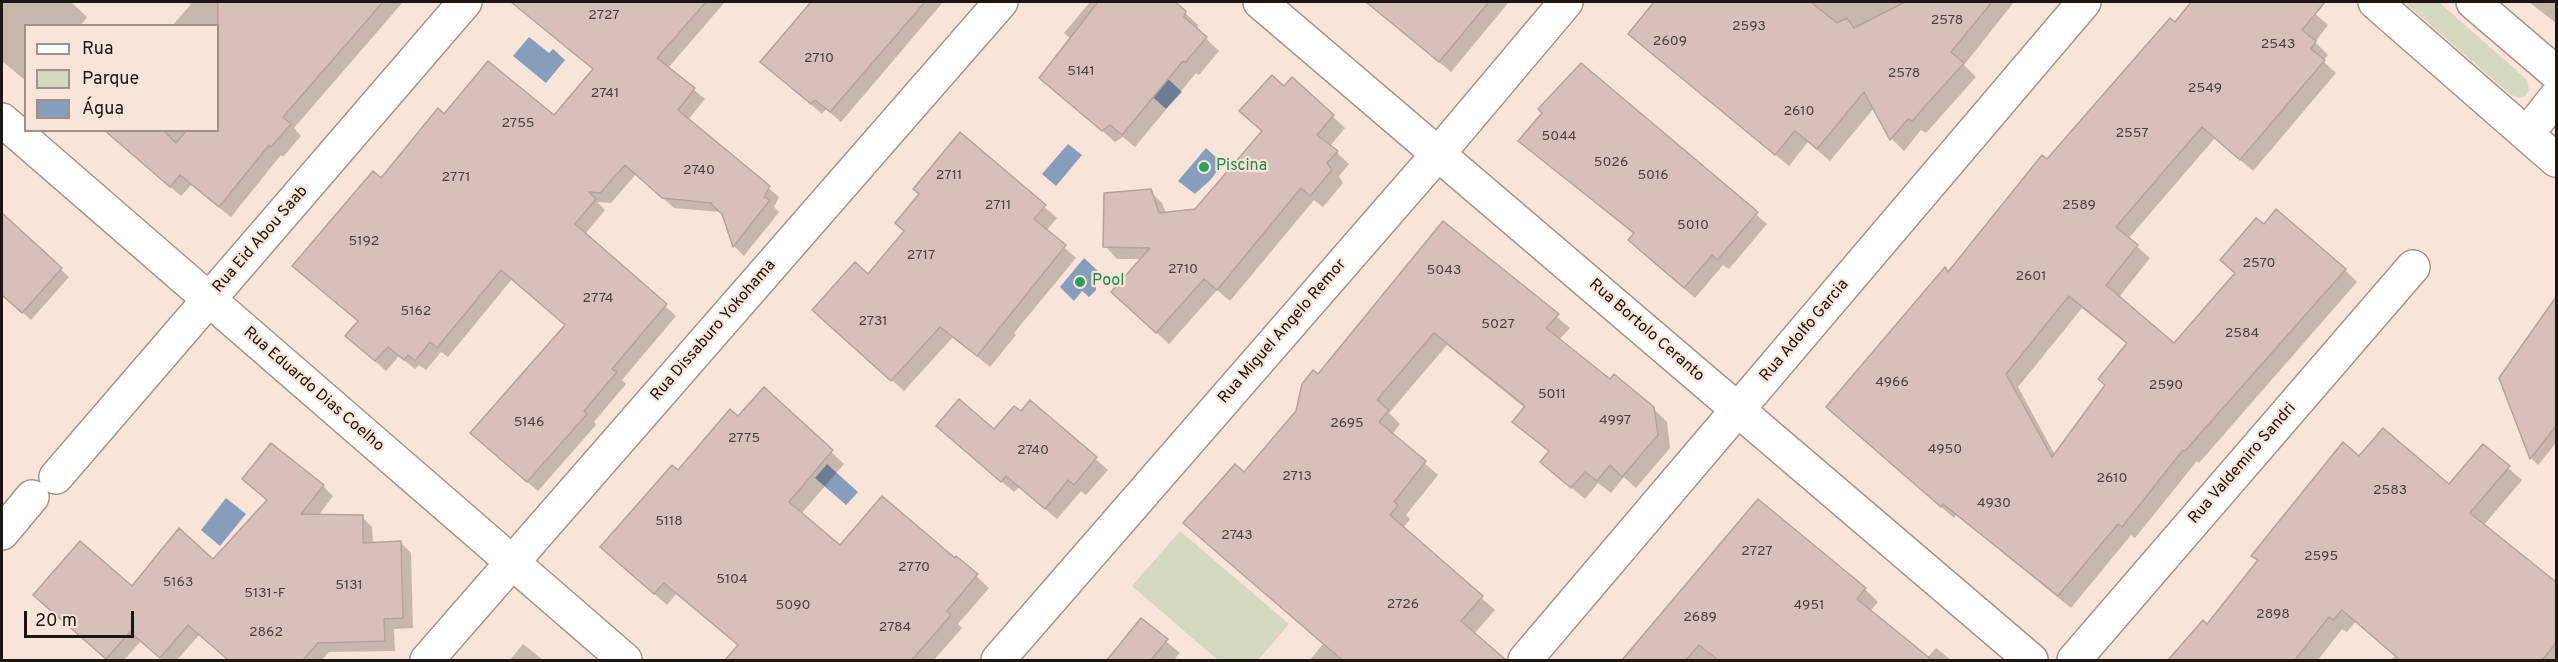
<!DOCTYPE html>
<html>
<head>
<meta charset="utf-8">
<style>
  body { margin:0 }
  #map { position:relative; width:2558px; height:662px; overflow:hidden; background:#f8e4d8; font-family:Overpass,sans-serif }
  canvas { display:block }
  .frame { position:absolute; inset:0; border:3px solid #1d1612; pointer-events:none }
  .legend { position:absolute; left:24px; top:24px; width:195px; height:108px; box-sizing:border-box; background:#f8e4d8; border:2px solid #a09289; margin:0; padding:8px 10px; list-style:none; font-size:18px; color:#1d1612 }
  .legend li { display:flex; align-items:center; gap:12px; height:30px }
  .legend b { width:30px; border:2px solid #a09289 }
  .scale { position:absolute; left:24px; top:611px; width:110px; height:27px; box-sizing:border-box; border:3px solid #1d1612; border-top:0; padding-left:8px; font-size:18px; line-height:21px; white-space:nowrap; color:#1d1612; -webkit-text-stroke:4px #f8e4d8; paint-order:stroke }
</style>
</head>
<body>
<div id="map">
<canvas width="2558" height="662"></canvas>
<div class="frame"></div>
<ul class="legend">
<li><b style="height:8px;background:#fff"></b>Rua</li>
<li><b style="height:16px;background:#d3d8bf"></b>Parque</li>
<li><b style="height:16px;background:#869dbb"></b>Água</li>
</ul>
<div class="scale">20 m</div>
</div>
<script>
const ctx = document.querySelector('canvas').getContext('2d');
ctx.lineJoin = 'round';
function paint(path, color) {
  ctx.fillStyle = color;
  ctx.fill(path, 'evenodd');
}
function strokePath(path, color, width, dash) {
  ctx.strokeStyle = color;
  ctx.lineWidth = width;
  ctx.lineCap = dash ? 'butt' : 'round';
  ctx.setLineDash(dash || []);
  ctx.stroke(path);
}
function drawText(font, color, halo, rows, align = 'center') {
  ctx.font = font + ' Overpass,sans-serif';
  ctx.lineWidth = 4.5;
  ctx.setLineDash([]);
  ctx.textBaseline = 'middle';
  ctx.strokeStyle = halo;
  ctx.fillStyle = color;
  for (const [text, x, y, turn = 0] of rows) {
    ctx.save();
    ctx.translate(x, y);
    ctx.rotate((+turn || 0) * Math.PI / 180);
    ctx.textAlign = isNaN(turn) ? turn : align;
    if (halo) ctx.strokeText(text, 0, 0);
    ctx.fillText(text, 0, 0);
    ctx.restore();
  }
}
const green = new Path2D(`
  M2404 2H2439L2527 80 2529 90 2525 96 2518 98 2510 94Z
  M1180 531 1289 624 1258 660H1218L1132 586Z`);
const water = new Path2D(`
  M529 37 549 53 553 49 565 60 546 83 513 56Z
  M1149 61 1182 92 1166 109 1133 79Z
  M1068 144 1082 155 1056 186 1042 174Z
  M1206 148 1220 161C1216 179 1207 182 1195 194L1178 181Z
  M1084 258 1098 271 1095 276 1096 290 1089 297 1082 291 1074 301 1060 287Z
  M827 464 858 492 846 505 815 478Z
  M226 498 246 514 220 546 201 530Z`);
const shadow = new Path2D(`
  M2 2H71L87 17 80 26H26V81L2 61Z
  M188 2H403L294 128 301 136 283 157 281 155 231 217 191 185 181 196 105 130H218V26H172L191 4Z
  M538 2H554L592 33 589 2H725L668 68 705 99 688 120 779 197 774 207 779 212 744 256 734 246 721 212 674 208 636 174 611 203 597 202 605 210 585 234 676 316 622 380 626 384 594 422 596 425 538 491 482 443 566 326 512 279 448 357 441 352 426 370 419 365 415 369 399 356 386 371 347 336 359 322 305 276 381 180 444 116 554 118 594 70 528 14Z
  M813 2H943L841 122 826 109 822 114 762 62Z
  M1090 2H1173L1198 25 1197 30 1219 51 1199 75 1196 73 1135 147 1123 137 1115 142 1041 77 1072 40 1064 33Z
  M1368 2H1509L1451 72Z
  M1656 2H2014L1964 65 1976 77 1926 133 1921 130 1904 151 1892 139 1874 108 1830 161 1808 142 1789 166 1630 34Z
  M2193 2H2302L2328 25 2315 42 2328 55 2323 61 2336 73 2253 171 2215 138 2128 239 2150 258 2119 297 2174 345 2236 274 2222 260 2345 270 2357 282 2199 463 2197 461 2135 538 2131 535 2071 608 1956 515 1954 518 1841 420 1949 273ZM2082 308 2128 345 2107 386 2055 455 2018 387Z
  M2529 2H2556V23Z
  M1582 65 1767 224 1729 269 1723 265 1695 298 1640 251 1635 235 1520 141Z
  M1292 79 1345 128 1330 146 1349 164 1339 176 1343 183 1323 207 1314 200 1230 301 1217 290 1169 344 1125 304 1142 259H1117L1105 246 1150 191 1162 203 1166 213 1196 210 1263 131 1285 88Z
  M961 134 1057 218 1046 231 1076 258 1014 333 1016 335 990 367 953 337 904 391 826 321 906 231 920 194Z
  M2 215 69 277 31 320 2 294Z
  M1444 223 1570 328 1559 340 1610 381 1653 408 1667 422 1670 448 1636 488 1624 477 1611 493 1598 483 1585 499 1542 462 1550 453 1514 422 1525 408 1447 345 1389 413 1400 424 1392 435 1438 475 1406 515 1410 519 1403 528 1495 610 1474 634 1501 660H1410L1395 647 1383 660H1310L1323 644 1185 523 1244 474 1298 412 1318 376Z
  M2556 303V443L2538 465 2531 458 2501 378Z
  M764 389 844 464 801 514 840 547 955 560 957 558 989 588 958 624 962 628 934 660H733L730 657 739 646 676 594 667 605 615 559 678 472 739 418Z
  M1031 402 1108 470 1086 495 1081 491 1057 519 1019 487 1014 492 950 438 994 432 1021 414Z
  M2483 446 2522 480 2483 526 2556 584V660H2391L2395 656 2356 621 2347 632 2342 629 2318 660H2170L2203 622 2208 626 2359 458 2449 487Z
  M244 479 323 486 333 496 318 516 362 517 372 527 373 544 401 543 411 553 413 628 394 629 395 651 329 652 322 660H229L199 635 177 660H163L141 641 124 660H109L45 605 132 588 213 561 268 501Z
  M1758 501 1865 589 1878 602 1870 611 1927 658 1936 648 1951 660H1624Z
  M1141 620 1180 653 1175 658 1178 660H1109Z
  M523 644 543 660H510Z`);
const building = new Path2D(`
  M218 2H383L283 117 291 124 271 147 269 145 219 207 180 175 170 187 104 130H163L176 143 187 130H218Z
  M511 2H706L657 58 695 88 678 110 770 186 764 197 770 200 733 247 722 214 711 204 712 203 662 198 625 165 600 193 589 192 596 199 575 224 667 304 612 369 617 372 584 411 587 414 527 482 470 433 565 325 501 270 437 348 430 342 415 361 408 355 404 360 388 347 375 361 345 336 358 321 292 266 373 171 381 178 438 108 444 114 488 61 554 115 593 69Z
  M811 2H925L830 112 815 100 811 104 760 62Z
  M1098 2H1175L1186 11 1184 17 1207 37 1185 63 1183 61 1122 135 1110 125 1102 131 1039 78Z
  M1366 2H1489L1439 62Z
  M1654 2H1811L1837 23 1847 18 1854 28 1905 2H1992L1951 52 1964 63 1912 121 1908 119 1890 140 1864 92 1817 149 1795 131 1775 155 1628 34Z
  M2191 2H2325L2302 30 2316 41 2311 49 2325 60 2240 160 2202 127 2116 227 2138 245 2106 285 2174 343 2235 273 2220 260 2256 218 2264 224 2276 209 2346 269 2185 451 2183 450 2122 527 2118 524 2058 596 1943 504 1941 507 1826 407 1945 267 1948 272 2042 155 2047 159 2170 18 2175 22ZM2069 296 2127 343 2098 379 2105 385 2052 457 2006 374Z
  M1581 63 1758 212 1717 260 1712 255 1684 288 1628 240 1634 233 1518 141 1542 113 1538 109Z
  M1272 75 1284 86 1292 77 1334 115 1317 135 1338 151 1327 163 1332 170 1310 196 1301 188 1217 290 1204 279 1156 333 1111 292 1150 248 1103 247 1104 193 1151 189 1159 213 1195 209 1262 131 1239 111Z
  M960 132 1046 205 1034 219 1066 245 977 356 940 327 891 381 812 310 855 262 868 274 904 231 895 223 919 194 913 189Z
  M2 213 62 268 22 313 2 295Z
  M1443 221 1559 314 1546 328 1610 379 1614 374 1654 407 1658 435 1622 477 1610 465 1597 481 1585 472 1571 488 1540 462 1549 451 1512 422 1525 406 1434 333 1377 400 1389 410 1379 422 1426 461 1394 502 1398 505 1390 515 1483 596 1461 621 1506 660H1342L1183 523 1235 464 1244 472 1296 411 1302 384 1313 370 1318 374Z
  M2556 297V426L2530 459 2499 378Z
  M764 387 833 450 789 502 840 545 882 496 955 558 956 556 978 574 947 611 951 615 912 660H725L738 645 664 583 654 594 600 547 672 465 678 470 730 409 738 416Z
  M959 399 994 429 1014 406 1021 411 1030 400 1097 457 1074 485 1068 480 1045 509 1006 476 1001 482 936 426Z
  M2383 428 2449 484 2483 444 2510 466 2470 513 2556 582V643L2542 660H2400L2342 610 2333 620 2329 617 2295 660H2168L2203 620 2207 624 2258 560 2251 556 2343 442 2359 456Z
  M271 443 324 485 301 514 363 515V543L401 541 403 618 384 619 385 641 318 643 303 660H228L188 625 160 658 130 632 106 659 33 595 80 541 132 586 179 528 213 559 267 500 242 479Z
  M1758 499 1866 588 1857 599 1932 660H1718L1699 645 1686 660H1622Z
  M1141 618 1168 639 1151 660H1107Z`);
const minor = new Path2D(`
  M1260 2 2031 660
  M2375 2 2556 160
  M2473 2 2556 73
  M2 120 625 660
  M2527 134 2556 97
  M56 477 465 2
  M2 533 32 497
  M427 660 1001 2
  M998 660 1438 154 1566 2
  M1525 660 2084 2
  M2074 660 2413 267`);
const markers = [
  [1204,167,6,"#2e9e5b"],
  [1080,282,6,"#2e9e5b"]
];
const numberNames = [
  ["2727",604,16],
  ["2578",1947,21],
  ["2593",1749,27],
  ["2609",1670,42],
  ["2543",2278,45],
  ["2710",819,59],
  ["5141",1081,72],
  ["2578",1904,74],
  ["2549",2205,89],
  ["2741",605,94],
  ["2610",1799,112],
  ["2755",518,124],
  ["2557",2132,134],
  ["5044",1559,137],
  ["5026",1611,163],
  ["2740",699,171],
  ["2711",949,176],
  ["5016",1653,176],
  ["2771",456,178],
  ["2711",998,206],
  ["2589",2079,206],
  ["5010",1693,226],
  ["5192",364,242],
  ["2717",921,256],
  ["2570",2259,264],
  ["2710",1183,270],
  ["5043",1444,271],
  ["2601",2031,277],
  ["2774",598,299],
  ["5162",416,312],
  ["2731",873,322],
  ["5027",1498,325],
  ["2584",2242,334],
  ["4966",1892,383],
  ["2590",2166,386],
  ["5011",1552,395],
  ["4997",1615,421],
  ["5146",529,423],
  ["2695",1347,424],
  ["2775",744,439],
  ["4950",1945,450],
  ["2740",1033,451],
  ["2713",1297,477],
  ["2610",2112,479],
  ["2583",2390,491],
  ["4930",1994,504],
  ["5118",669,522],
  ["2743",1237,536],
  ["2727",1757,552],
  ["2595",2321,557],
  ["2770",914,568],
  ["5104",732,580],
  ["5163",178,583],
  ["5131",349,586],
  ["5131-F",265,594],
  ["2726",1403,605],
  ["5090",793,606],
  ["4951",1809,606],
  ["2898",2273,615],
  ["2689",1700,618],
  ["2784",895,628],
  ["2862",266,633]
];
const leisureNames = [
  ["Piscina",1216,167],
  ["Pool",1092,282]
];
const streetNames = [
  ["Rua Eid Abou Saab",261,240,-49],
  ["Rua Dissaburo Yokohama",714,331,-49],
  ["Rua Bortolo Ceranto",1646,331,41],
  ["Rua Adolfo Garcia",1805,331,-50],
  ["Rua Miguel Angelo Remor",1283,332,-49],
  ["Rua Eduardo Dias Coelho",313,390,41],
  ["Rua Valdemiro Sandri",2243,464,-49]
];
paint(green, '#d3d8bf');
paint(water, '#869dbb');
paint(shadow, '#0003');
paint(building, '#d6c0b9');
strokePath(building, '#b7a19b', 1.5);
strokePath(minor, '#a69488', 36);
strokePath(minor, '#fff', 33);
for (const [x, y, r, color] of markers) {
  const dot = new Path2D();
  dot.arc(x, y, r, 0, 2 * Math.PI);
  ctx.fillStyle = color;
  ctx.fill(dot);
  strokePath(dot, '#f8e4d8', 2);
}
drawText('14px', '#4b403c', null, numberNames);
drawText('16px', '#27864d', '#f8e4d8', leisureNames, 'left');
drawText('16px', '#1d1612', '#f8e4d8', streetNames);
</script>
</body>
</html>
